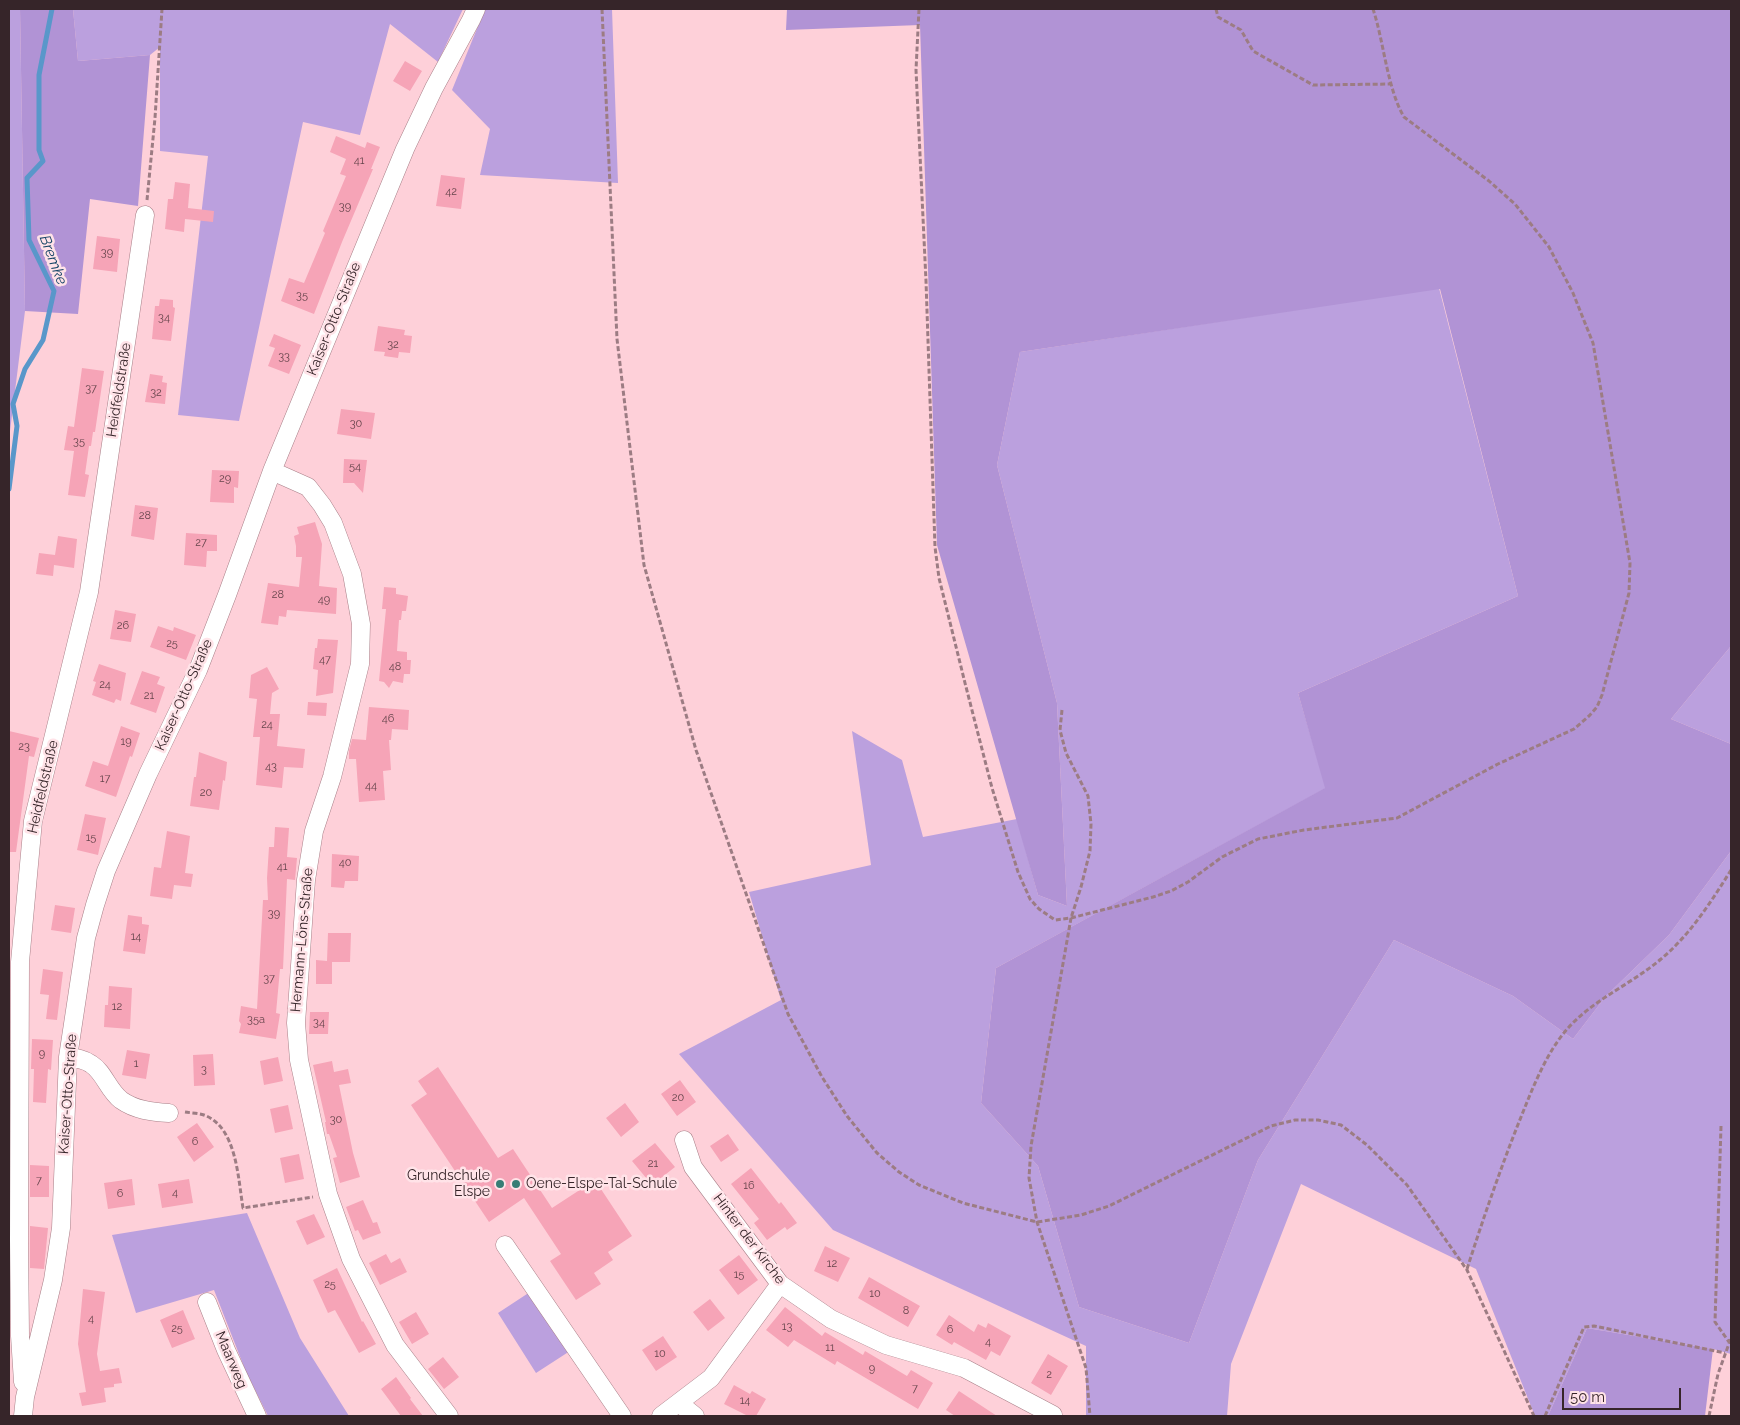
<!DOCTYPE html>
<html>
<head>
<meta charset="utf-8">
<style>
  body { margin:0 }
  #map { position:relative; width:1740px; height:1425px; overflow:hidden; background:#fed0d9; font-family:Raleway,sans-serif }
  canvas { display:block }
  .frame { position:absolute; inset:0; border:10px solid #362529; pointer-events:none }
  .scale { position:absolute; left:1562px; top:1388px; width:119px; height:22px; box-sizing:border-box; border:2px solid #362529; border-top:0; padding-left:6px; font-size:15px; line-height:18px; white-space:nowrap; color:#362529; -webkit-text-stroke:4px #ffe3e8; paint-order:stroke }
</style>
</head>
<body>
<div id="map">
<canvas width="1740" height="1425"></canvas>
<div class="frame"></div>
<div class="scale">50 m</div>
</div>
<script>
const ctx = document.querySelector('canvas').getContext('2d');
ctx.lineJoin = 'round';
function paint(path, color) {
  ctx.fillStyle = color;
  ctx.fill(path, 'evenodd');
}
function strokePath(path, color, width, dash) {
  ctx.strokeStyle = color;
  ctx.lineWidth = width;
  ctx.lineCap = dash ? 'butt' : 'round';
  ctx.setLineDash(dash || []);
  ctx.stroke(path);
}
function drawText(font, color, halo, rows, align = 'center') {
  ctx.font = font + ' Raleway,sans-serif';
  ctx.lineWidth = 5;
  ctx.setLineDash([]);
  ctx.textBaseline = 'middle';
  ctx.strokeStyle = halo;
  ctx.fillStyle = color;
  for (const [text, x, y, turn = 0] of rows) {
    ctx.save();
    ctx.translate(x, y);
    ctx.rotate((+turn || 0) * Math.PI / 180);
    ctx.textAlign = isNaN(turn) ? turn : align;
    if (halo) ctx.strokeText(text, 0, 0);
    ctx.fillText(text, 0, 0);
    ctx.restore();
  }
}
const green = new Path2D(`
  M9 9H20L25 311 9 439Z
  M73 9H463L438 62 390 24 360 135 303 122 239 421 178 415 208 156 160 151V47L150 55 78 61Z
  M485 9H612L618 183 480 175 490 129 452 90Z
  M1439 288 1518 596 1298 693 1326 788 996 968 981 1103 1038 1166 1079 1307 1189 1343 1258 1160 1394 940 1513 996 1573 1039 1606 996 1669 935 1731 851V1354L1713 1349 1587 1328 1548 1416H1535L1476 1269 1301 1184 1231 1364 1227 1416H1086V1346L833 1230 679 1054 781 1000 749 892 871 865 852 731 902 760 923 837 1017 819 1038 895 1067 906 1057 703 997 465 1020 352Z
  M1731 646V744L1671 719Z
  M247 1213 300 1338 349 1416H268L246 1372 214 1290 136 1313 112 1235Z
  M530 1292 570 1351 536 1373 498 1313Z`);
const forest = new Path2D(`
  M20 9H73L78 61 150 55 138 206 90 199 78 314 25 311Z
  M787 9H1731V646L1671 719 1731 744V851L1669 935 1606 996 1573 1039 1513 996 1394 940 1258 1160 1189 1343 1079 1307 1038 1166 981 1103 996 968 1325 788 1298 693 1518 596 1440 289 1020 352 997 465 1057 703 1067 906 1038 895 937 545 920 25 786 30Z
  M1587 1328 1713 1349 1705 1416H1548Z`);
const stream = new Path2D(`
  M9 489 17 426 13 404 25 369 43 340 54 291 29 240 27 178 43 161 39 150V75L52 9`);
const building = new Path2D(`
  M405 61 422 71 410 91 393 81Z
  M336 136 365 148 367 142 380 147 371 169H373L342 242 314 314 281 301 289 278 304 283 325 233 323 231 346 176 340 174 346 159 330 152Z
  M441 175 465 178 461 209 436 206Z
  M175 182 190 184 188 208 214 211 213 222 185 219 184 232 165 229 168 199H173Z
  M97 236 120 239 117 272 93 269Z
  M160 299 173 300V307L175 308 171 341 152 339 155 306H159Z
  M378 326 405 330 404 335 412 336 410 353 399 352 398 358 384 356 385 352 374 351Z
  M274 334 301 345 289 374 268 366 275 348 269 346Z
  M82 368 104 371 95 432H93L91 446H89L85 474 89 475 85 497 68 495 74 451 64 450 68 426 74 427Z
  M150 374 163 376 162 382 167 383 165 404 145 402Z
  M341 409 375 413 371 439 337 434Z
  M344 459 367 460 363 493 354 483H343Z
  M212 470 239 471 238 488 234 487V503L210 502Z
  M135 505 158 508 154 540 131 536Z
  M315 522 322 544 319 586 337 588 336 614 287 610 286 617 279 616 278 625 261 623 268 583 299 587 302 557H296V546L294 536 299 534 297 527Z
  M186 533 217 535V551H207L206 567 184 565Z
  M58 536 77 539 74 568 54 565 53 576 36 574 39 553 55 555Z
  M384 587 396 588V594L408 596 406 611H402L401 620H399L397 651 407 652V660H411L410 674H404L403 683 393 681 389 688 384 682 379 681 386 609H382Z
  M115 610 136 614 131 642 110 639Z
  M158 626 173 631 174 627 196 635 186 660 150 647Z
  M318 639 338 640 333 693 316 696 318 670 313 669 315 648H317Z
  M99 664 126 673 121 701 116 699 114 703 92 695 96 682 93 681Z
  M267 667 279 689 272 693 270 714H280L277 746 305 749 303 768 284 767 282 788 256 785 260 737H253L257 699 249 698 251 675Z
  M142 671 160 677 157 684 165 687 156 713 130 704Z
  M308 702 327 703 326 716 307 715Z
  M369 707 409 710 408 730 392 729 391 740H389L391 770 383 771 385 800 359 802 356 759H349V751L352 739 366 740Z
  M121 726 140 733 132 757 130 756 116 797 85 786 93 761 108 766Z
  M9 731 39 738 34 757 29 756 16 852H9Z
  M199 752 227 762 225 781 223 780 219 810 190 806 194 777H196Z
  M85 814 106 818 98 855 77 850Z
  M275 827 289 828 287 857 297 858 295 880 287 879 283 969H280L276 1013 280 1014 276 1039 239 1033 241 1024 239 1021 241 1006 257 1009 263 900H268L267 878 269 847H274Z
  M167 831 190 836 185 873 193 874 191 887 174 885 172 899 150 896 154 867 161 868Z
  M332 854 359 856 358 881H345L344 888 331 887Z
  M55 905 75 908 71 933 51 930Z
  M128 915 142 917V924L149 925 145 954 123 951Z
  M328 933H351L350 962H332V984H316V960L327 961Z
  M43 969 63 972 57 1020 46 1019 49 995 40 994Z
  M109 986 132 988 130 1029 104 1027 105 1005H108Z
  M310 1012H329L328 1034H309Z
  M32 1039 53 1040 51 1070 48 1069 46 1103 33 1102 34 1069H31Z
  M127 1050 150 1054 146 1079 122 1075Z
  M213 1054 215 1085 194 1086 193 1055Z
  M278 1057 283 1081 264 1085 260 1061Z
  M332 1061 334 1072 348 1069 351 1083 339 1085 353 1153 360 1177 340 1183 333 1158 337 1157 329 1134H327L325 1122H326L313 1065Z
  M438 1067 498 1158 513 1149 552 1208 595 1180 632 1236 608 1252 613 1260 594 1273 601 1284 576 1300 550 1261 561 1254 524 1198 489 1222 411 1105 427 1094 418 1081Z
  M680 1080 696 1102 677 1116 661 1094Z
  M625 1103 639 1122 621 1137 606 1118Z
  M288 1105 293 1129 275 1133 270 1109Z
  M197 1123 214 1147 194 1162 177 1137Z
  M728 1134 739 1150 721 1162 710 1146Z
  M655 1143 675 1167 652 1185 632 1161Z
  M299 1154 304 1179 285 1183 280 1158Z
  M30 1165 49 1166V1197H30Z
  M751 1168 779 1204 781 1202 797 1223 787 1230 785 1227 767 1240 754 1223 759 1219 731 1184Z
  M132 1179 135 1205 108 1209 104 1183Z
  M189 1179 193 1203 162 1208 158 1184Z
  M363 1200 373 1223 377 1222 381 1233 363 1240 358 1230 355 1231 346 1207Z
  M314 1214 325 1237 307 1245 296 1221Z
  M30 1226 48 1228 44 1269 30 1268Z
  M825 1246 850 1258 838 1282 814 1271Z
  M386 1254 391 1263 400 1258 407 1272 380 1285 369 1263Z
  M739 1255 758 1280 738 1295 719 1270Z
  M337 1268 362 1322 363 1321 376 1344 359 1353 335 1310 328 1313 313 1280Z
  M869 1277 920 1306 908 1327 858 1298Z
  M83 1289 105 1292 97 1354 100 1371 119 1368 122 1383 114 1384V1387L104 1388 106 1402 82 1406 79 1393 86 1392 78 1344Z
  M710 1299 725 1318 708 1331 693 1312Z
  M785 1307 822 1336 825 1332 863 1355 865 1351 907 1376 911 1370 933 1383 918 1409 837 1361 835 1365 794 1340 788 1347 766 1330Z
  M183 1310 195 1339 172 1348 160 1320Z
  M416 1312 429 1334 412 1344 399 1322Z
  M949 1315 974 1332 978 1324 986 1328 988 1323 1011 1336 1000 1356 991 1351 986 1360 954 1342 952 1345 936 1335Z
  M663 1336 677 1357 656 1371 642 1350Z
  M1048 1354 1068 1366 1051 1395 1031 1383Z
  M443 1357 459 1377 444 1389 428 1369Z
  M396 1377 411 1398 410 1399 423 1416H401L381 1389Z
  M734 1385 750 1394 752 1391 766 1399 756 1416H748L724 1404Z
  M959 1391 997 1416H955L946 1410Z`);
const path = new Path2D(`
  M602 9 617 339 644 565 696 750 788 1014 822 1077 847 1116 877 1153 899 1172 919 1185 963 1203 1037 1222 1081 1215 1109 1206 1271 1126 1295 1120H1318L1341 1125 1367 1145 1407 1185 1467 1270 1534 1416
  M919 9 916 70 926 281 935 547 939 578 965 683 992 788 1018 872 1030 899 1039 909 1055 920 1071 918 1031 1146 1029 1178 1037 1222 1086 1368 1090 1416
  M1216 9 1218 17 1241 30 1253 51 1313 85 1392 84
  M147 200 155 118 162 9
  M1062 710 1060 730 1066 753 1088 796 1091 824 1090 851 1081 887 1071 918
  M1071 918 1153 897 1171 891 1188 882 1222 857 1258 839 1304 830 1397 818 1498 764 1574 729 1589 716 1597 707 1602 695 1629 593 1630 563 1593 343 1573 293 1549 247 1515 204 1489 181 1404 117C1387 88 1384 42 1373 9
  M185 1112C191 1113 198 1113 204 1115 237 1127 238 1179 243 1208L313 1197
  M1721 1126 1715 1322 1729 1342
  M1467 1269C1484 1216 1502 1164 1523 1112 1533 1087 1544 1060 1560 1038 1586 1002 1628 987 1661 959 1690 935 1711 902 1731 870
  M1545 1416 1584 1327 1594 1326 1725 1353
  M1709 1416 1718 1374 1731 1338`);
const minor = new Path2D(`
  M272 471 308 487 322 505 333 523 352 574 361 624 360 664 332 777 314 831 306 880 296 1023 299 1060 328 1194 351 1259 395 1345 449 1416
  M68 1057C76 1058 84 1059 91 1064 104 1072 108 1090 121 1100 135 1110 152 1112 169 1113
  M684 1140 693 1167 780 1284 831 1319 886 1345 964 1368 1053 1415
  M505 1245 622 1416
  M207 1302 226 1350 257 1416
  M23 1382 20 1336 19 1240 20 962 33 821 89 592 145 215
  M679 1403 695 1416
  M23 1416 25 1397 53 1280 61 1228 68 1057 86 938 95 905 106 871 148 774 198 670 227 595 272 471 405 149 434 88 471 20 476 9
  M661 1416 711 1378 780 1284`);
const markers = [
  [500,1184,5,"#377d75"],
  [516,1184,5,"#377d75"]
];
const numberNames = [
  ["41",359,161],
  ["42",451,192],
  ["39",345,207],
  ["39",107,253],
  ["35",302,296],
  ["34",164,318],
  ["32",393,345],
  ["33",284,357],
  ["37",91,389],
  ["32",156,393],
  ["30",356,424],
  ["35",79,442],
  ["54",355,467],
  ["29",225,479],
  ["28",145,516],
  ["27",201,543],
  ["28",278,595],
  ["49",324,600],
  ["26",123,626],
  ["25",172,644],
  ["47",325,660],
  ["48",395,667],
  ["24",105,685],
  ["21",149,696],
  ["46",388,719],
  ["24",267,725],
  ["19",126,742],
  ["23",24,747],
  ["43",271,767],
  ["17",105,779],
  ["44",371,786],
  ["20",206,793],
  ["15",91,838],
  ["40",345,863],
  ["41",282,867],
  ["39",274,914],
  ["14",136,937],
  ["37",269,979],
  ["12",117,1007],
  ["35a",256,1020],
  ["34",319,1023],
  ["9",42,1054],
  ["1",136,1064],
  ["3",204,1070],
  ["20",678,1098],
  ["30",336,1120],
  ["6",195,1142],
  ["21",653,1164],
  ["7",39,1181],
  ["16",749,1186],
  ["4",175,1193],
  ["6",120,1194],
  ["12",832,1264],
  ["15",739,1275],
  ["25",330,1285],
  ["10",875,1294],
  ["8",906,1311],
  ["4",91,1319],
  ["13",787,1327],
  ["25",177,1329],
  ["6",950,1330],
  ["4",988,1342],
  ["11",830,1348],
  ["10",660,1354],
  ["9",872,1369],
  ["2",1049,1375],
  ["7",915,1389],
  ["14",745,1401]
];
const streetNames = [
  ["Kaiser-Otto-Straße",334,319,-68],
  ["Heidfeldstraße",119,390,-81],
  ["Kaiser-Otto-Straße",184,695,-66],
  ["Heidfeldstraße",43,787,-77],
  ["Hermann-Löns-Straße",302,940,-85],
  ["Kaiser-Otto-Straße",68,1094,-86],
  ["Hinter der Kirche",749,1239,53],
  ["Maarweg",231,1360,67]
];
const poiNames = [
  ["Grundschule",490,1176],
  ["Elspe",490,1192],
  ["Oene-Elspe-Tal-Schule",526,1184,"left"]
];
const waterNames = [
  ["Bremke",53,260,69]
];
paint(green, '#bba0de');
paint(forest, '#b193d5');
strokePath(stream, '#5997ca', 5);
paint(building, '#f6a4b7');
strokePath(minor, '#a98089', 19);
strokePath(path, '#9c7c83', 3, [5, 2.5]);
strokePath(minor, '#fff', 18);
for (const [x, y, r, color] of markers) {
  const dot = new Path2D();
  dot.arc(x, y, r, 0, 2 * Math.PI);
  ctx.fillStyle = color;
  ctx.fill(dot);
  strokePath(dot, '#ffe3e8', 2);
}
drawText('11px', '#66454c', null, numberNames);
drawText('14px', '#362529', '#ffe3e8', streetNames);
drawText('14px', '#362529', '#ffe3e8', poiNames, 'right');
drawText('italic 15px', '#144466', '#ffe3e8', waterNames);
</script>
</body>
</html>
